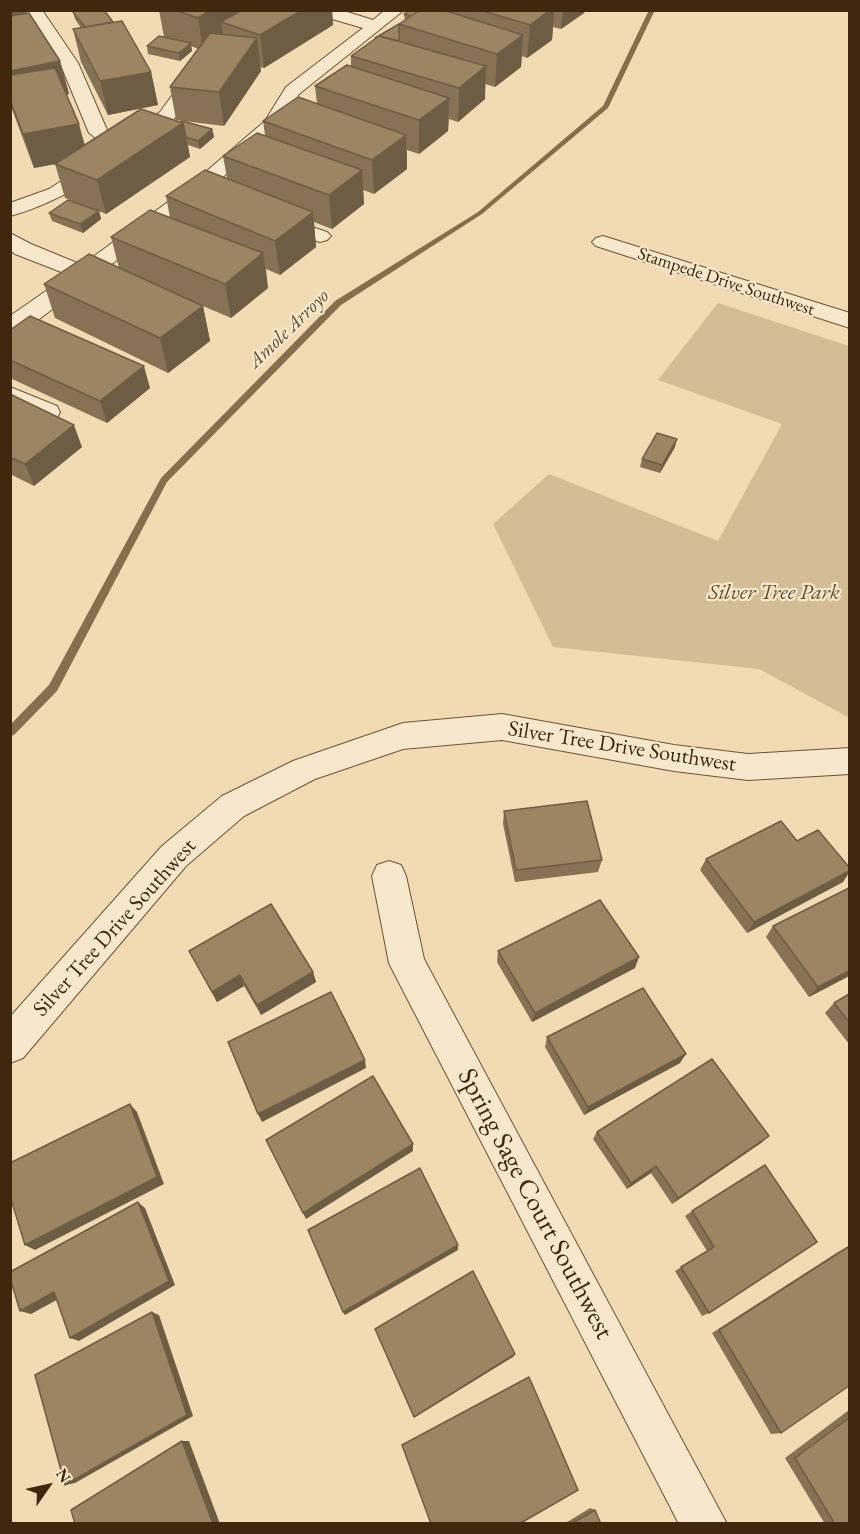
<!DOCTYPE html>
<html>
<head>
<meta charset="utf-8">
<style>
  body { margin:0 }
  #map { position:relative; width:860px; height:1534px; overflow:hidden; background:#f2dbb2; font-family:"EB Garamond",serif }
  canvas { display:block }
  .frame { position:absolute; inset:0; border:12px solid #40270d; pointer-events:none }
  .north { position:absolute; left:18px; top:1456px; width:60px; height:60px; -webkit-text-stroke:4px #f7e8cd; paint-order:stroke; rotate:56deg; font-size:16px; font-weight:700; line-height:24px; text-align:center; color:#40270d }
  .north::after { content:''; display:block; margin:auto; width:21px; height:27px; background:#40270d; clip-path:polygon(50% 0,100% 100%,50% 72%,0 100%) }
</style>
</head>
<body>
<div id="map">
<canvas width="860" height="1534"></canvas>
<div class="frame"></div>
<div class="north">N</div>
</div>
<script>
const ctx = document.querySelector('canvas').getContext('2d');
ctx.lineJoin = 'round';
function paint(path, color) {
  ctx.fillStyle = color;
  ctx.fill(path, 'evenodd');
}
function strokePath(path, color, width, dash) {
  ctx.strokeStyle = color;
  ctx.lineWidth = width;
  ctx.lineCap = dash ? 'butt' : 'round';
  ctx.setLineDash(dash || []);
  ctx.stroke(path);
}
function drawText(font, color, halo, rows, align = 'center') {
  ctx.font = font + ' "EB Garamond",serif';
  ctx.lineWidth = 4.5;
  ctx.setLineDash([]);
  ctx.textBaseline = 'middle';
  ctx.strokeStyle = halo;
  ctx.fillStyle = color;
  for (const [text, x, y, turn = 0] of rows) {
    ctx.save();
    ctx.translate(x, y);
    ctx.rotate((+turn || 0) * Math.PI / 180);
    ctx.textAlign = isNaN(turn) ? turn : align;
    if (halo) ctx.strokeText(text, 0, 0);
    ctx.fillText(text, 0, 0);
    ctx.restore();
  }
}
const green = new Path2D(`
  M718 303 849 346 848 717 759 669 553 647 493 524 549 474 718 541 782 424 658 380Z`);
const stream = new Path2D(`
  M649 10H655L608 108 482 214 341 305 167 482 57 691 14 735 10 736V725L49 685 161 478 335 301 478 212 603 106Z`);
const street = new Path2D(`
  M25 10H42L78 63 107 130 123 140 160 112 193 67H205L208 71C197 87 187 107 173 120 138 156 58 204 10 216V203L49 189 111 149 89 133 60 63Z
  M313 10H341L373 20 385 10H404L299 94 279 128 201 196 100 273 110 280 107 285 99 287 87 283 38 320 10 332V316L69 275 15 254 10 250V233L31 244 82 265 187 188 265 121 286 87 363 28 315 14Z
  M274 214 327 232 331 236 327 240 320 242 267 224 264 220 267 216Z
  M603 236 850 313V328L596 246 592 242 596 238Z
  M10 387 57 406 60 412 57 418 48 420 39 418 10 405Z
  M502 714 674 745 748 754 850 748V774L748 780 674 771 502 740 403 749 315 779 244 816 186 866 23 1058 10 1063V1017L162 846 222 796 293 761 403 723Z
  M389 861 401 865 406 876 424 959 727 1524H679L395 975 389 963 372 876 377 865Z`);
const wall = new Path2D(`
  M10 10H25L26 13 60 61 69 94H67L85 145 180 122 212 129 214 137 200 149 188 145 190 157 106 214 99 211 101 219 83 233 52 221 49 213 99 211 65 198 55 164 34 168 10 104Z
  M75 10H104L151 72 158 105 108 115 81 62 73 29 81 28 75 19 73 12 76 11Z
  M159 10H332L333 25 264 68 260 67 261 71 224 126 176 120 170 87 198 49 191 46 192 51 180 61 148 54 147 46 164 37Z
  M410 10H585L584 13 561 29 553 27 552 40 527 58 522 56 521 67 495 87 485 84V99L458 122 449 119 448 131 419 154 407 150V169L374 194 363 190 364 204 332 229 314 222 316 247 280 275 266 269 268 288 231 318 203 306 210 341 168 373 55 318 44 284 119 268 111 237 170 218 166 196 227 178 223 156 265 135 263 121 317 104 315 86 351 66V56L405 21 404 14Z
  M10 330 150 388 107 423 10 378Z
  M10 394 82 447 34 486 10 474Z
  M675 447 660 473 640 467 642 459Z
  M504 811 602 860 598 872 515 882 503 824Z
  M797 841 843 882 747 933 700 870 706 859Z
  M773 926 849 976 809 997 766 937Z
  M189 951 313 972 316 982 261 1015 244 986 217 1002Z
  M498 951 635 968 532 1022 497 962Z
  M849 994V1044L825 1013 834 1003Z
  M547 1037 680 1063 584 1115 545 1047Z
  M597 1132 769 1136 761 1143 672 1204 651 1173 627 1189 593 1139Z
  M765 1165 709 1313 702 1316 675 1271 707 1251 685 1216 692 1211Z
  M848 1247 781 1433 771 1434 712 1333 838 1252Z
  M849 1410V1524H825L785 1458Z
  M590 1508 595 1510 601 1524H564Z`);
const shadedWall = new Path2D(`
  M10 10H25L30 27 10 31Z
  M210 10H269L221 22 224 38 203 50 198 18Z
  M302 10H332L333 25 264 68 260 35Z
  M550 10H554L552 40 527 58 530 25Z
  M563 10H585L584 13 561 29Z
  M523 35 521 67 495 87 497 54Z
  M257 38 261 71 224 126 219 92Z
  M191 43 192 51 180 61 179 53Z
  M60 61 69 94 18 105 10 81V71Z
  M486 66 485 99 458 122 459 88Z
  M151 72 158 105 108 115 100 81Z
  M449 98 448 131 419 154V120Z
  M183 123 190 157 106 214 97 180Z
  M79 124 88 158 34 168 23 134Z
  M212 129 214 137 200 149 198 141Z
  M406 135 407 169 374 194 372 160Z
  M362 170 364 204 332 229 329 195Z
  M99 211 101 219 83 233 80 224Z
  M313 212 316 247 280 275 275 241Z
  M263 253 268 288 231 318 225 284Z
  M203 306 210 341 168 373 160 338Z
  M144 366 150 388 107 423 100 401Z
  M74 425 82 447 34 486 25 464Z
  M677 439 675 447 660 473 662 465Z
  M849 871V873L843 882 747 933 754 922Z
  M639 957 635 968 532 1022 535 1013Z
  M849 971V976L809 997 818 987Z
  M313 972 316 982 261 1015 257 1005Z
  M240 975 244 986 217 1002 212 992Z
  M686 1054 680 1063 584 1115 588 1107Z
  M365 1060 366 1068 262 1122 258 1114Z
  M130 1104 137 1112 164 1184 35 1250 25 1245Z
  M769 1136 761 1143 672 1204 678 1198Z
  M413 1144V1151L306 1219 303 1213Z
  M656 1166 651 1173 627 1189 631 1183Z
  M138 1202 145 1208 175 1285 79 1341 70 1338Z
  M458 1245V1250L345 1315 343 1312Z
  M54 1292 64 1296 31 1314 20 1311Z
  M152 1312 159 1315 193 1416 75 1483 65 1485Z
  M515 1354 513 1357 415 1417H414Z
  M182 1441H189L220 1524H213Z`);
const building = new Path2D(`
  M79 10H104L113 22 85 27 73 12Z
  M175 10H210L198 18Z
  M242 10H302L260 35 221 22Z
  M410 10H420L411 16 404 14Z
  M420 10H443L523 35 497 54 399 24Z
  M480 10H550L530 25Z
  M29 13 60 61 10 71V16Z
  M122 21 151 72 100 81 73 29Z
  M399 24V41L379 36 375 38Z
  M210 33 257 38 219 92 170 87Z
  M159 36 191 43 179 53 147 46Z
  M379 36 486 66 459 88 351 56Z
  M347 65 449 98 419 120 315 86Z
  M55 68 79 124 23 134 10 100V75Z
  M298 97 406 135 372 160 263 121Z
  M141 109 183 123 97 180 55 164Z
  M182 121 212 129 198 141 186 137 183 123 180 122Z
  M257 133 362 170 329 195 223 156Z
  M205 170 313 212 275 241 166 196Z
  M68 200 99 211 80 224 49 213Z
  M150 210 263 253 225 284 111 237Z
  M89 254 203 306 160 338 44 284Z
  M30 316 144 366 100 401 10 360V330Z
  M10 394 74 425 25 464 10 457Z
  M657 433 677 439 662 465 642 459Z
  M587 801 602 860 516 870 504 811Z
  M781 821 797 841 818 830 849 867V871L754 922 706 859Z
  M849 888V971L818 987 773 926Z
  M600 900 639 957 535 1013 498 951Z
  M271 904 313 972 257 1005 240 975 212 992 189 951Z
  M643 988 686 1054 588 1107 547 1037Z
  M331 992 365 1060 258 1114 228 1042Z
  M849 994V1022L834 1003Z
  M712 1059 769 1136 678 1198 656 1166 631 1183 597 1132Z
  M373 1076 413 1144 303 1213 266 1140Z
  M130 1104 157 1177 25 1245 10 1196V1163Z
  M765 1165 817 1242 709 1313 681 1267 714 1247 692 1211Z
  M420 1168 458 1245 343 1312 308 1230Z
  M138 1202 169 1281 70 1338 54 1292 20 1311 10 1278V1272Z
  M848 1247 849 1249V1386L781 1433 719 1330Z
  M473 1271 515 1354 414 1417 375 1329Z
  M152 1312 187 1415 65 1485 35 1375Z
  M529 1377 578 1490 519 1524H431L402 1445Z
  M849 1418V1524H835L795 1458Z
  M182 1441 213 1524H75L71 1510Z
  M595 1510 601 1524H571Z`);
const farStreetnames = [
  ["Stampede Drive Southwest",726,282,18]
];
const farWaternames = [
  ["Amole Arroyo",289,329,-44]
];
const parkNames = [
  ["Silver Tree Park",774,593]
];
const streetNames = [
  ["Silver Tree Drive Southwest",622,747,9],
  ["Silver Tree Drive Southwest",115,928,-48]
];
const nearStreetnames = [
  ["Spring Sage Court Southwest",535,1204,62]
];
paint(green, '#d4bc96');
paint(stream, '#866e4e');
strokePath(street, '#6c5436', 2);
paint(street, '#f7e8cd');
paint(wall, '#877255');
paint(shadedWall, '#6e5d45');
paint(building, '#9d8563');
strokePath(building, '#6e5d45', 1.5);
drawText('18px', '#40270d', '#f7e8cd', farStreetnames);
drawText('italic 20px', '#634b2e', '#f7e8cd', farWaternames);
drawText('italic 22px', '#654c2f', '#f7e8cd', parkNames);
drawText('22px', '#40270d', '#f7e8cd', streetNames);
drawText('27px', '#40270d', '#f7e8cd', nearStreetnames);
</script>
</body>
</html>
